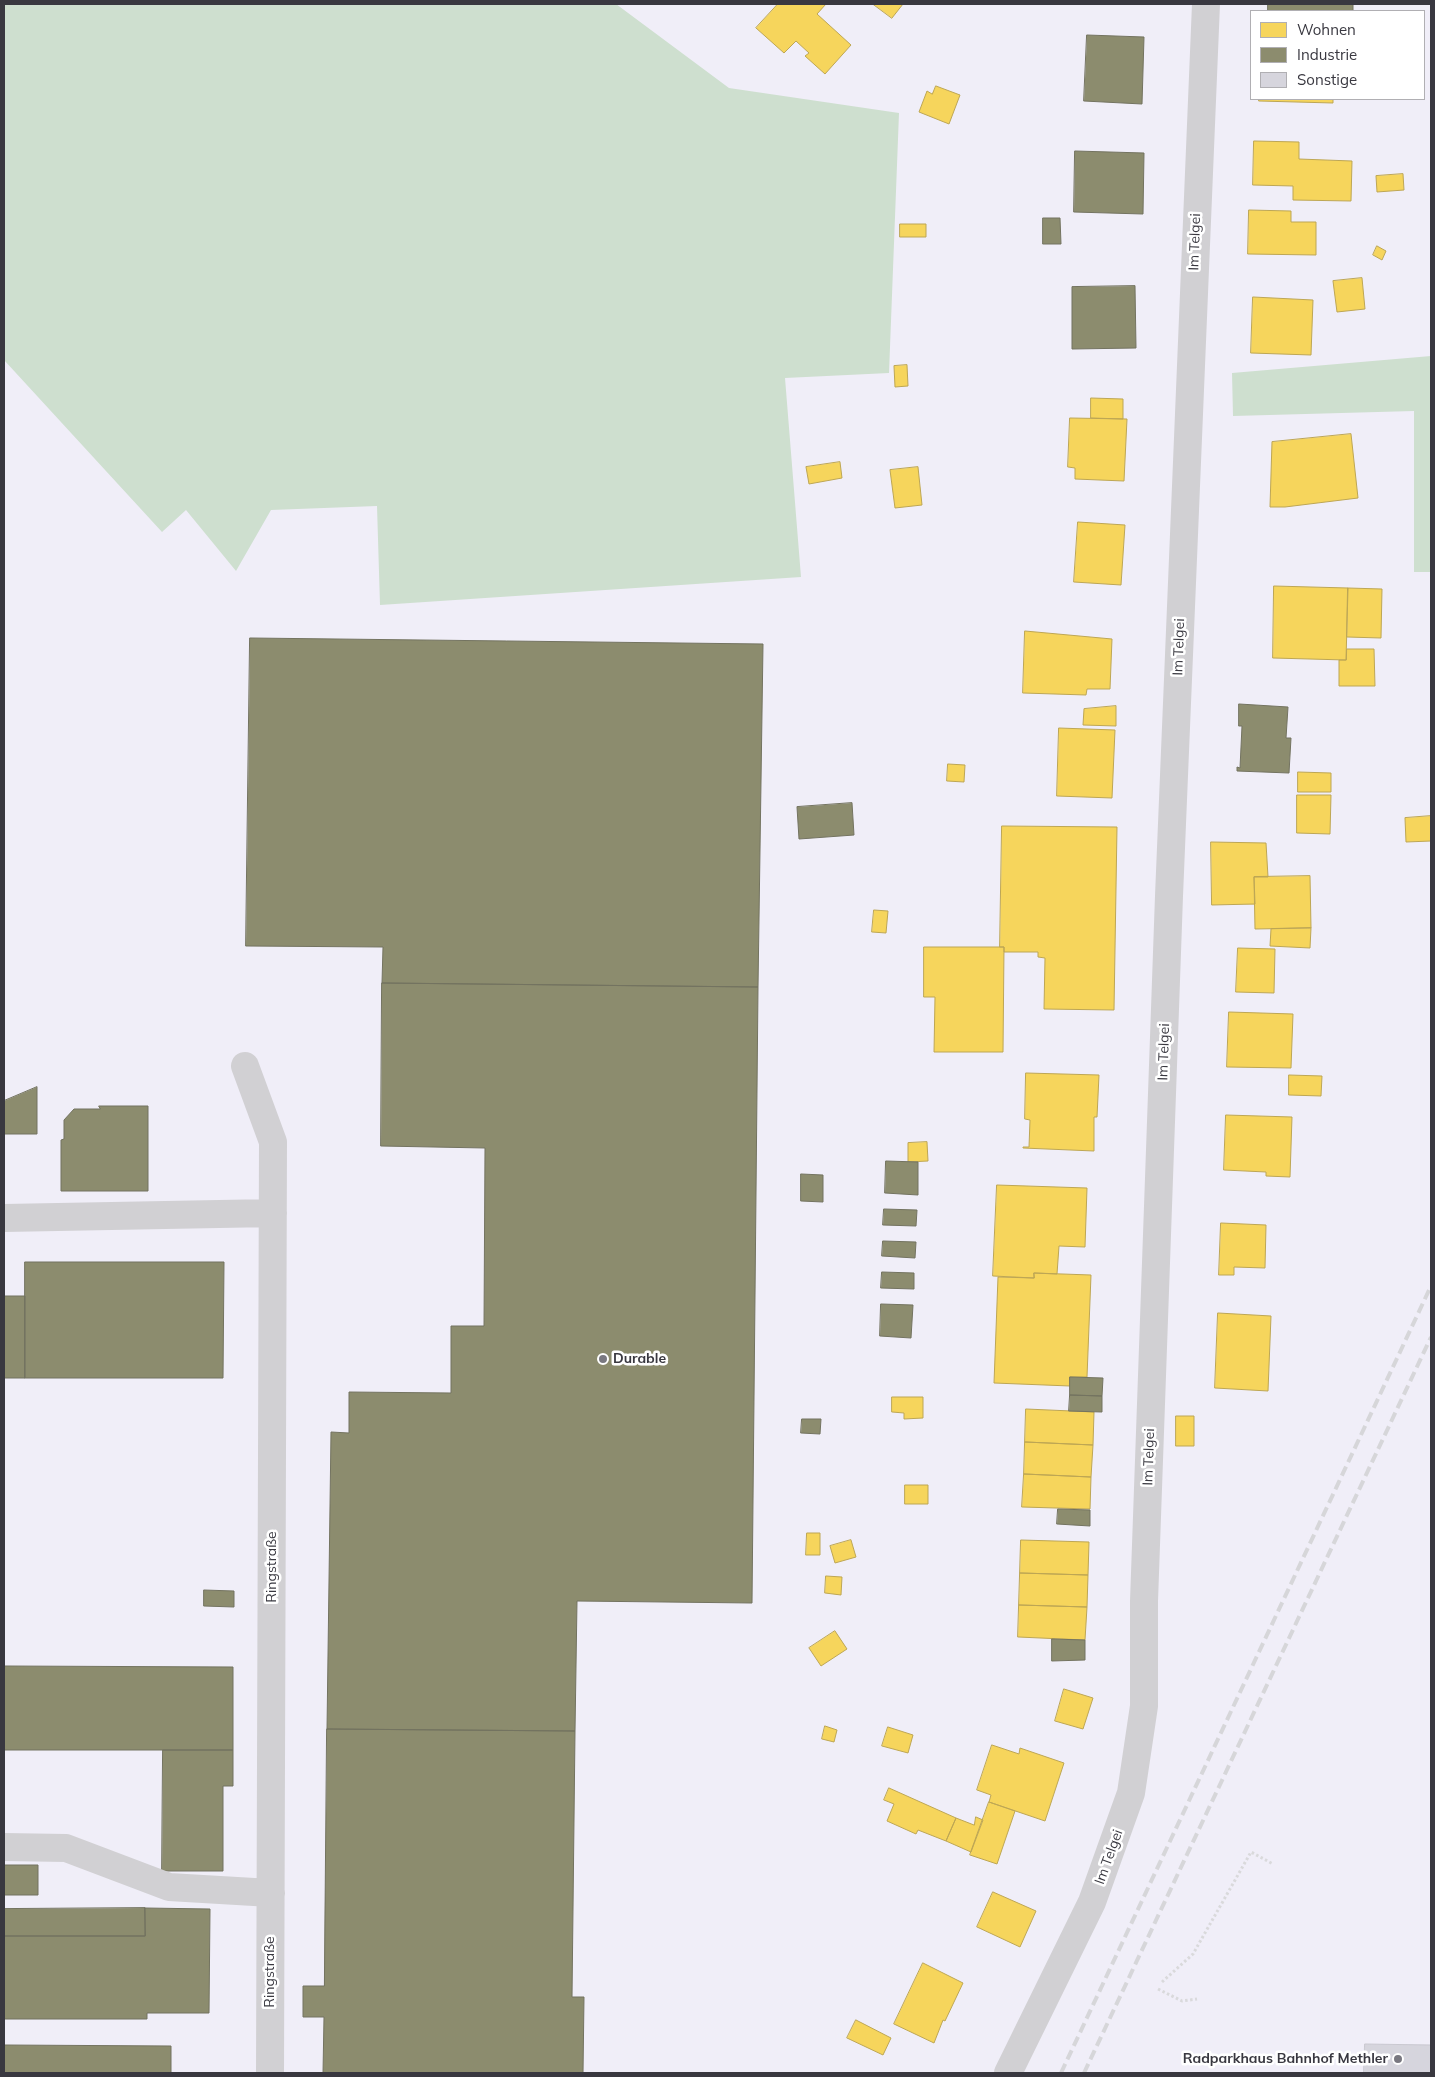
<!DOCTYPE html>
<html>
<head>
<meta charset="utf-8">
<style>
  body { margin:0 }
  #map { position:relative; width:1435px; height:2077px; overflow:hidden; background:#f0eef8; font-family:Mulish,sans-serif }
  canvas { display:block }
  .frame { position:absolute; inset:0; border:5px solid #393840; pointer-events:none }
  .legend { position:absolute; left:1250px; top:10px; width:175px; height:90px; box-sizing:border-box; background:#fff; border:1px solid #b0afb3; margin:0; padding:6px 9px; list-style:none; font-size:15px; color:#393840 }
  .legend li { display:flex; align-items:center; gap:10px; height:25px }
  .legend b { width:25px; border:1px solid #b0afb3 }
</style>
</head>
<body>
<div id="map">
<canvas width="1435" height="2077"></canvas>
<div class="frame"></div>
<ul class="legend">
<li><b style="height:14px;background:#f6d55c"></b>Wohnen</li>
<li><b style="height:14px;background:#8c8c6e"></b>Industrie</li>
<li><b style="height:14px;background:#d6d5dd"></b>Sonstige</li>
</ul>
</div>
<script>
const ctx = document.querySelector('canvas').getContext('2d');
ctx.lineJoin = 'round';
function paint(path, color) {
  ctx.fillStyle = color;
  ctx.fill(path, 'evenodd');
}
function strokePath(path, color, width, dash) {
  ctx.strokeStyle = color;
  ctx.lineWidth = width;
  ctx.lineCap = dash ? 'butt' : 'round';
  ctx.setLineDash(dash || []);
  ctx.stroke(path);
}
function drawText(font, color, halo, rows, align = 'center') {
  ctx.font = font + ' Mulish,sans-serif';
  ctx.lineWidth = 5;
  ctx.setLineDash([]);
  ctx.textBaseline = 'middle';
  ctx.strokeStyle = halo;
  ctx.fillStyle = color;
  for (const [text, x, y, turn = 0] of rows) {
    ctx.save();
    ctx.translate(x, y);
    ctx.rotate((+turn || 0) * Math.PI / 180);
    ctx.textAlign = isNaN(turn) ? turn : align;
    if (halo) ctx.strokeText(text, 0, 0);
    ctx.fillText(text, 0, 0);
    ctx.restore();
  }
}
const green = new Path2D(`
  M4 4H616L729 88 899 113 889 373 785 378 801 577 380 605 377 506 271 510 236 571 186 510 162 532 4 360Z
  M1431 356V572H1414V411L1233 416 1232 373Z`);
const homes = new Path2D(`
  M778 4H826L817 14 851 45 825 74 805 56 809 53 796 41 784 53 756 28Z
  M873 4H903L892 18Z
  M936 86 960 95 949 124 919 112 927 91 932 94Z
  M1259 99H1333V103L1259 101Z
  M1254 141 1299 142V159L1352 161 1351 201 1293 200V186L1253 185Z
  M1403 174 1404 190 1377 192 1376 176Z
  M1249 210 1291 211V222H1316V255L1248 254Z
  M900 224H926V237H900Z
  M1377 246 1386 251 1382 260 1373 255Z
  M1362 278 1365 309 1337 312 1333 281Z
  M1253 297 1313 300 1311 355 1251 353Z
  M907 365 908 386 895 387 894 366Z
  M1091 398 1123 399V419L1091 418Z
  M1070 418 1127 419 1124 481 1075 479V468L1068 467Z
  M1351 434 1358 498 1285 507H1270L1272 442Z
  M840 462 842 478 809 484 806 467Z
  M918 467 922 505 895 508 890 470Z
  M1078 522 1125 525 1121 585 1074 582Z
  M1274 586 1348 588 1346 660 1273 658Z
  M1348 588 1382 589 1381 638 1347 637Z
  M1025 631 1112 639 1110 689H1087L1086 695 1023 693Z
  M1347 649H1374L1375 686H1339V660H1346Z
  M1116 706V726L1083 725 1084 709Z
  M1059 728 1115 730 1112 798 1057 796Z
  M948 764 965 765 964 782 947 781Z
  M1298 772 1331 773V792H1298Z
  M1297 795H1331L1330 834 1297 833Z
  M1431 816V841L1406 842 1405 818Z
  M1002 826 1117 827 1114 1010 1044 1009 1045 958 1038 957V952H1004V947H1000Z
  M1211 842 1266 843 1268 877H1254L1255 904 1212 905Z
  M1310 876 1311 928 1255 929 1254 877Z
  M874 910 888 911 886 933 872 932Z
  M1311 928 1310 948 1270 946 1271 929Z
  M924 947H1004L1003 1052H934L935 997H924Z
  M1238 948 1275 949 1274 993 1236 992Z
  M1229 1012 1293 1014 1291 1068 1227 1067Z
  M1026 1073 1099 1075 1097 1117H1094V1151L1023 1148V1147H1029L1030 1120 1025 1119Z
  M1289 1075 1322 1076 1321 1096 1289 1095Z
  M1226 1115 1292 1117 1290 1177 1266 1176V1172L1224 1170Z
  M927 1142 928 1161 908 1162V1143Z
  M997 1185 1087 1188 1085 1247 1059 1246 1057 1274 1034 1273V1278L993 1276Z
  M1221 1223 1266 1225 1265 1268 1234 1267V1275H1219Z
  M1034 1273 1091 1275 1087 1377H1070V1386L994 1383 998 1277 1034 1278Z
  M1218 1313 1271 1316 1268 1391 1215 1388Z
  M892 1397H923V1418L904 1419V1413L892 1412Z
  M1026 1409 1094 1412 1093 1445 1025 1442Z
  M1176 1416H1194V1446H1176Z
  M1025 1442 1093 1445 1091 1477 1024 1474Z
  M1024 1474 1091 1477 1090 1509 1022 1507Z
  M905 1485H928V1504H905Z
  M807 1533H820V1555H806Z
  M851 1540 856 1557 835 1563 830 1546Z
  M1021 1540 1089 1542 1088 1575 1020 1573Z
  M1020 1573 1088 1575 1087 1607 1019 1605Z
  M826 1576 842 1577 841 1595 825 1593Z
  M1019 1605 1087 1607 1085 1640 1018 1637Z
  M835 1631 847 1649 821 1666 809 1648Z
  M1064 1689 1093 1698 1083 1729 1055 1721Z
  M825 1726 837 1730 834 1742 822 1739Z
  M888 1727 913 1735 908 1753 882 1746Z
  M992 1745 1019 1754 1020 1748 1064 1763 1045 1821 989 1802 991 1795 977 1790Z
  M889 1788 956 1818 946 1841 918 1830 916 1834 887 1821 894 1804 884 1800Z
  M989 1802 1015 1811 997 1864 970 1855Z
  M976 1817 983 1820 971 1852 946 1841 956 1818 974 1825Z
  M993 1892 1036 1911 1020 1947 977 1927Z
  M923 1963 963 1983 945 2021 943 2020 934 2043 894 2024Z
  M856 2020 891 2038 883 2055 847 2038Z`);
const industry = new Path2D(`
  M1268 4H1353V11H1268Z
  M1087 35 1144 37 1142 104 1084 101Z
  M1075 151 1144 153 1143 214 1074 212Z
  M1043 218H1060L1061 244H1043Z
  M1135 286 1136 348 1072 349V287Z
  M250 638 763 644 758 987 382 983 383 947 246 946Z
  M1239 704 1288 707 1286 738H1291L1289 773 1237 771V767L1240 768 1242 726H1239Z
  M852 803 854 835 799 839 797 807Z
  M382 983 758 987 752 1603 577 1601 575 1731 327 1729 331 1432 349 1433V1392L451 1393V1326H484L485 1148 381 1146Z
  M37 1087V1134H4V1101Z
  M99 1106H148V1191H61V1140L64 1139V1120L74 1109H100Z
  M886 1161 918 1162V1195L885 1193Z
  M801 1174 823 1175V1202L801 1201Z
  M884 1209 917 1210 916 1226 883 1225Z
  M883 1241 916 1242 915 1258 882 1256Z
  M25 1262H224L223 1378H25Z
  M882 1272 914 1273V1289L881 1288Z
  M4 1296H25V1378H4Z
  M881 1304 913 1305 911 1338 880 1336Z
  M1070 1377 1103 1378 1102 1396 1070 1395Z
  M1070 1395 1102 1396V1412L1069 1411Z
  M802 1419H821L820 1434 801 1433Z
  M1058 1509 1090 1510V1526L1057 1524Z
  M204 1590 234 1591V1607L204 1606Z
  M1052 1639 1085 1640V1660L1052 1661Z
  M4 1666 233 1667V1750H4Z
  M327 1729 575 1731 572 1997H584L583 2073H323L324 2017H303V1986H324Z
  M163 1750H233V1786H223V1871H162Z
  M4 1865H38V1895H4Z
  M145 1908V1936H4V1909Z
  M145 1908 210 1909 209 2013H147V2019H4V1936H145Z
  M4 2045 171 2046V2073H4Z`);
const building = new Path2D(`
  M1365 2044 1431 2045V2073H1364Z`);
const path = new Path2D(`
  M1162 1982 1193 1954 1251 1852 1273 1864
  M1158 1989 1182 2001 1197 1999`);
const minor = new Path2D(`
  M245 1066 273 1142 270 2073
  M4 1218 273 1213
  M4 1847 66 1848 169 1887 271 1893
  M1008 2073 1092 1902 1131 1793 1144 1706V1601L1169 896 1206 4`);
const rail = new Path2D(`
  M1061 2073 1431 1286
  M1084 2073 1431 1337`);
const markers = [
  [603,1359,5,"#797880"],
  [1398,2059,5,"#797880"]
];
const streetNames = [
  ["Im Telgei",1195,242,-88],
  ["Im Telgei",1179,647,-88],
  ["Im Telgei",1164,1052,-88],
  ["Im Telgei",1149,1457,-88],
  ["Ringstraße",272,1567,-90],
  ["Im Telgei",1109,1857,-70],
  ["Ringstraße",270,1972,-90]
];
const poiNames = [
  ["Durable",613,1359],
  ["Radparkhaus Bahnhof Methler",1388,2059,"right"]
];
paint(green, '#cedfcf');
paint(homes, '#f6d55c');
strokePath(homes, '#bda654', 1);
paint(industry, '#8c8c6e');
strokePath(industry, '#737360', 1);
paint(building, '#d6d5dd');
strokePath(building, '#c9c8d0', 1);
strokePath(path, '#d9d9db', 3, [2.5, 2.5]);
strokePath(minor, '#d1d0d3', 28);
strokePath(rail, '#d6d6d9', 4, [10, 5]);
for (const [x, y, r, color] of markers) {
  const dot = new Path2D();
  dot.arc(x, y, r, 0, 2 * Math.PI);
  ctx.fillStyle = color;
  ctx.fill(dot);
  strokePath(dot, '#fff', 2);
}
drawText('14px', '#393840', '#fff', streetNames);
drawText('bold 14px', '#393840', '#fff', poiNames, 'left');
</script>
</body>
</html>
